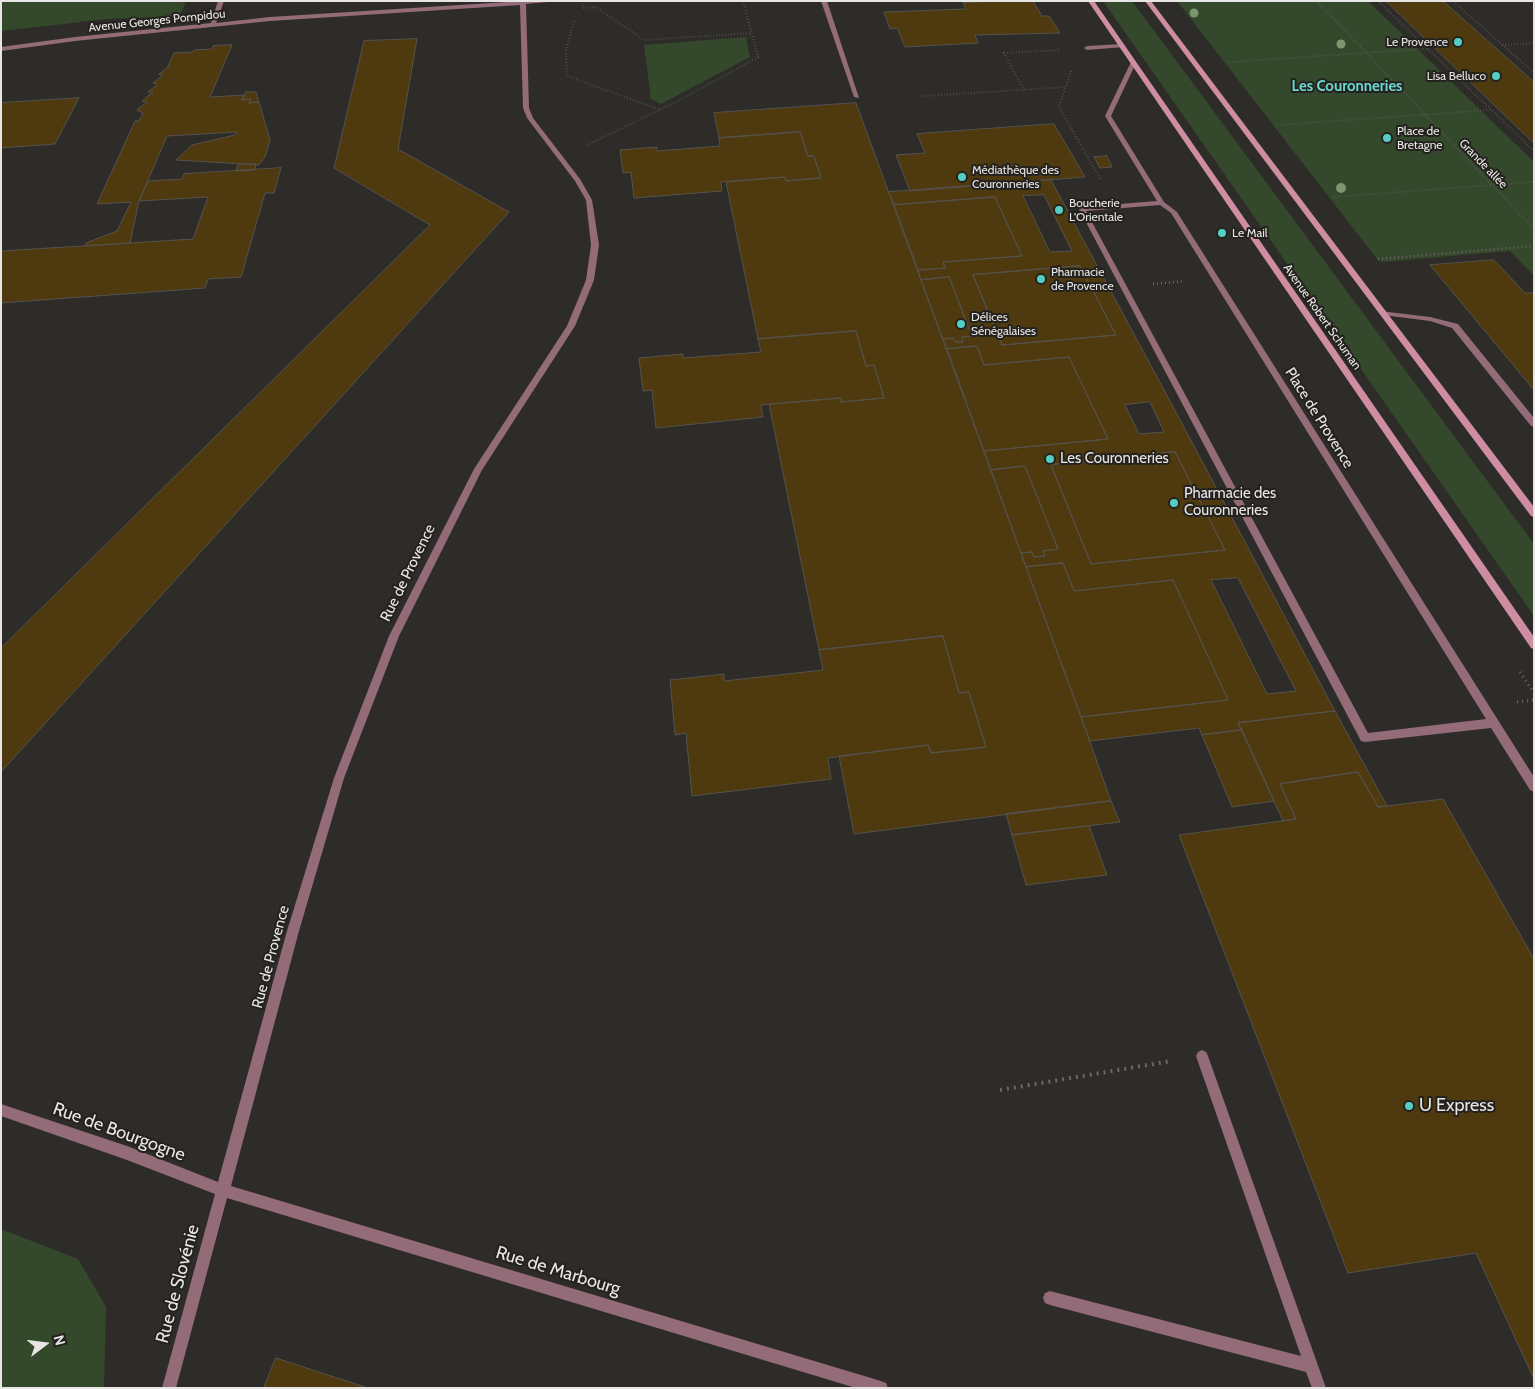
<!DOCTYPE html>
<html>
<head>
<meta charset="utf-8">
<style>
  body { margin:0 }
  #map { position:relative; width:1535px; height:1389px; overflow:hidden; background:#2e2c28; font-family:Cabin,sans-serif }
  canvas { display:block }
  .frame { position:absolute; inset:0; border:2px solid #e8e6e4; pointer-events:none }
  .north { position:absolute; left:20px; top:1319px; width:50px; height:50px; -webkit-text-stroke:4px #24221e; paint-order:stroke; rotate:75deg; font-size:14px; font-weight:700; line-height:20px; text-align:center; color:#e8e6e4 }
  .north::after { content:''; display:block; margin:auto; width:18px; height:22px; background:#e8e6e4; clip-path:polygon(50% 0,100% 100%,50% 72%,0 100%) }
</style>
</head>
<body>
<div id="map">
<canvas width="1535" height="1389"></canvas>
<div class="frame"></div>
<div class="north">N</div>
</div>
<script>
const ctx = document.querySelector('canvas').getContext('2d');
ctx.lineJoin = 'round';
function paint(path, color) {
  ctx.fillStyle = color;
  ctx.fill(path, 'evenodd');
}
function strokePath(path, color, width, dash) {
  ctx.strokeStyle = color;
  ctx.lineWidth = width;
  ctx.lineCap = dash ? 'butt' : 'round';
  ctx.setLineDash(dash || []);
  ctx.stroke(path);
}
function drawText(font, color, halo, rows, align = 'center') {
  ctx.font = font + ' Cabin,sans-serif';
  ctx.lineWidth = 4;
  ctx.setLineDash([]);
  ctx.textBaseline = 'middle';
  ctx.strokeStyle = halo;
  ctx.fillStyle = color;
  for (const [text, x, y, turn = 0] of rows) {
    ctx.save();
    ctx.translate(x, y);
    ctx.rotate((+turn || 0) * Math.PI / 180);
    ctx.textAlign = isNaN(turn) ? turn : align;
    if (halo) ctx.strokeText(text, 0, 0);
    ctx.fillText(text, 0, 0);
    ctx.restore();
  }
}
const green = new Path2D(`
  M1 1H186L180 16 107 19 1 31Z
  M1103 1H1132L1534 544V616Z
  M1177 1H1368L1534 162V276L1510 251 1382 262 1377 259Z
  M746 37 750 57 661 104 651 99 644 45Z
  M1 1229 78 1259 106 1307 104 1388H1Z`);
const building = new Path2D(`
  M995 1H1033L1042 16H1049L1060 33 975 35 978 43 905 47 897 28 890 29 884 12 966 9 963 3Z
  M1386 1H1443L1534 82V143Z
  M417 39 398 149 509 212 1 772V648L430 225 334 168 364 41Z
  M232 45 210 97 245 95 242 100 251 99 249 103 259 102 270 140 265 157 259 165 176 160 192 145 235 135 237 132 167 136 139 201 130 243 85 246 86 243 117 231 131 202 97 204 135 121H139L143 113 137 110 147 102 142 101 153 92H148L158 84 153 83 163 75 159 74 167 68 174 53 192 52 194 50 212 49 213 46Z
  M246 92H256L259 102 249 103 251 99 242 100Z
  M79 98 55 144 1 148V103Z
  M856 103 1081 717 1111 801 854 834 839 756 928 745 931 753 986 747 969 692 959 693 943 636 819 650 769 404 840 398 841 402 884 398 874 365 866 366 856 331 758 339 726 182 785 177 786 181 821 178 814 156H808L800 132 719 138 714 113Z
  M1054 124 1085 177 910 191 896 155 925 153 917 134Z
  M800 132 808 156H814L821 178 786 181 785 177 721 182 722 191 634 198 631 172 623 173 620 150 657 147V151L720 146 719 138Z
  M1107 156 1112 167 1100 168 1094 157Z
  M239 164H256L255 170 236 171Z
  M281 168 274 193H265L241 277 208 279 205 288 1 303V251L193 239 208 197 139 201 148 181 182 179 184 174Z
  M1051 180 1163 388 1335 711 1238 723 1242 730 1202 735 1199 728 1090 741 1081 717 1228 700 1173 580 1074 591 1063 563 1026 567 1021 553 1032 552 1034 557 1045 556 1043 551 1058 549 1025 466 991 470 984 451 1108 439 1069 357 984 365 977 346 947 349 943 339 953 338 955 342H963L962 337 972 336 949 277 921 280 918 270 945 268 943 262 1022 256 995 197 894 205 889 192ZM1044 195 1072 251 1050 252 1023 196ZM1080 266 1116 335 1002 345 973 275ZM1150 402 1164 432 1139 434 1125 405ZM1175 452 1225 550 1091 564 1051 465ZM1238 578 1296 691 1267 694 1211 580Z
  M995 197 1022 256 943 262 945 268 918 270 894 205Z
  M1494 260 1525 293H1534V390L1430 265Z
  M1080 266 1116 335 1002 345 973 275Z
  M949 277 972 336 962 337 963 342H955L953 338 943 339 921 280Z
  M856 331 866 366 874 365 884 398 841 402 840 398 761 405 763 417 656 428 652 390 643 391 639 358 683 354V358L761 352 758 339Z
  M977 346 984 365 1069 357 1108 439 984 451 947 349Z
  M1175 452 1225 550 1091 564 1051 465Z
  M1025 466 1058 549 1043 551 1045 556 1034 557 1032 552 1021 553 991 470Z
  M1063 563 1074 591 1173 580 1228 700 1081 717 1026 567Z
  M943 636 959 693 969 692 986 747 931 753 928 745 828 758 831 779 692 796 686 733 675 735 670 680 724 674V681L823 670 819 650Z
  M1335 711 1387 806 1378 807 1358 772 1280 784 1296 819 1283 821 1238 723Z
  M1242 730 1268 787 1274 801 1232 807 1202 735Z
  M1358 772 1378 807 1443 799 1534 959V1379L1476 1253 1348 1273 1179 835 1296 819 1280 784Z
  M1111 801 1120 822 1012 835 1006 814Z
  M1089 826 1107 875 1026 885 1012 835Z
  M276 1358 368 1388H264Z`);
const pathFar3 = new Path2D(`
  M1317 1 1534 229
  M1378 1 1534 151
  M1453 1 1534 73
  M583 5V8L596 7 644 40 751 33
  M574 21 566 50 567 76 661 110
  M1502 45 1534 43
  M1229 62 1427 49
  M1071 71 1059 107 1101 180
  M1024 90 1004 53 1059 50
  M923 96 1066 87
  M1277 125 1491 110
  M587 145 678 101 758 57 743 1
  M1332 197 1534 182`);
const pathFar2 = new Path2D(`
  M1378 259 1534 246
  M1153 284 1185 281`);
const pathFar1 = new Path2D(`
  M1520 672 1534 693
  M1517 702 1534 700`);
const path = new Path2D(`
  M1000 1090 1171 1061`);
const service = new Path2D(`
  M821 1H827L859 98 854 97Z
  M1122 44 1125 46 1124 47 1087 50 1084 48 1087 46Z
  M1131 62 1136 63 1111 116 1164 202 1177 212 1534 777V792L1530 790 1491 728 1365 742 1361 741 1079 209 1082 207 1157 201 1105 116ZM1160 205 1171 213 1486 719 1368 733 1086 211Z
  M1380 311 1430 317 1458 324 1534 418V427L1531 426 1452 328 1430 321 1383 315 1379 313Z
  M1202 1050 1206 1052 1208 1056 1326 1388H1312L1306 1372 1050 1305 1045 1303 1043 1298 1045 1293 1050 1291 1301 1356 1196 1056 1198 1052Z`);
const minor = new Path2D(`
  M218 1H224L216 23 270 17 523 1H558L526 4 529 108 533 118 580 179 592 200 599 245 594 280 575 326 482 470 399 636 344 778 299 931 231 1186 881 1381 886 1383 888 1388H856L227 1198 176 1388H162L215 1194 127 1160 1 1116V1104L127 1146 218 1182 287 931 334 778 389 636 474 469 567 326 586 280 591 245 586 200 575 181 527 118 523 108 520 5 270 21 75 41 1 51V47L75 37 211 23Z`);
const secondary = new Path2D(`
  M1088 1H1094L1534 637V649L1531 648Z
  M1145 1H1151L1534 507V517L1531 516Z`);
const trees = [
  [1194,13,4.5],
  [1341,44,4.5],
  [1341,188,5]
];
const markers = [
  [1458,42,5,"#55cec4"],
  [1496,76,5,"#55cec4"],
  [1387,138,5,"#55cec4"],
  [962,177,5,"#55cec4"],
  [1059,210,5,"#55cec4"],
  [1222,233,5,"#55cec4"],
  [1041,279,5,"#55cec4"],
  [961,324,5,"#55cec4"],
  [1050,459,5,"#55cec4"],
  [1174,503,5,"#55cec4"],
  [1409,1106,5,"#55cec4"]
];
const farStreetnames = [
  ["Avenue Georges Pompidou",157,21,-6],
  ["Grande allée",1483,164,46],
  ["Avenue Robert Schuman",1322,317,55]
];
const farPoinames = [
  ["Le Provence",1448,42,"right"],
  ["Lisa Belluco",1486,76,"right"],
  ["Place de",1397,131],
  ["Bretagne",1397,145],
  ["Médiathèque des",972,170],
  ["Couronneries",972,184],
  ["Boucherie",1069,203],
  ["L'Orientale",1069,217],
  ["Le Mail",1232,233],
  ["Pharmacie",1051,272],
  ["de Provence",1051,286],
  ["Délices",971,317],
  ["Sénégalaises",971,331]
];
const farQuarternames = [
  ["Les Couronneries",1347,87]
];
const streetNames = [
  ["Place de Provence",1319,418,58],
  ["Rue de Provence",408,573,-64],
  ["Rue de Provence",271,957,-75]
];
const poiNames = [
  ["Les Couronneries",1060,459],
  ["Pharmacie des",1184,494],
  ["Couronneries",1184,511]
];
const nearPoinames = [
  ["U Express",1419,1106]
];
const nearStreetnames = [
  ["Rue de Bourgogne",119,1132,20],
  ["Rue de Marbourg",558,1271,17],
  ["Rue de Slovénie",178,1284,-75]
];
paint(green, '#34482b');
paint(building, '#4e3a0e');
strokePath(building, '#55524e', 1);
strokePath(pathFar3, '#6b6965', 2, [0.5, 2.5]);
strokePath(pathFar2, '#6b6965', 2.5, [1, 3]);
strokePath(pathFar1, '#6b6965', 3, [1, 4]);
strokePath(path, '#6b6965', 4, [2, 5]);
paint(service, '#946b78');
paint(minor, '#946b78');
paint(secondary, '#cf8da3');
ctx.fillStyle = '#7d9471';
for (const [x, y, r] of trees) {
  ctx.beginPath();
  ctx.arc(x, y, r, 0, 2 * Math.PI);
  ctx.fill();
}
for (const [x, y, r, color] of markers) {
  const dot = new Path2D();
  dot.arc(x, y, r, 0, 2 * Math.PI);
  ctx.fillStyle = color;
  ctx.fill(dot);
  strokePath(dot, '#24221e', 2);
}
drawText('12px', '#e8e6e4', '#24221e', farStreetnames);
drawText('12px', '#e8e6e4', '#24221e', farPoinames, 'left');
drawText('bold 15px', '#6ad5cc', '#24221e', farQuarternames);
drawText('15px', '#e8e6e4', '#24221e', streetNames);
drawText('15px', '#e8e6e4', '#24221e', poiNames, 'left');
drawText('18px', '#e8e6e4', '#24221e', nearPoinames, 'left');
drawText('18px', '#e8e6e4', '#24221e', nearStreetnames);
</script>
</body>
</html>
